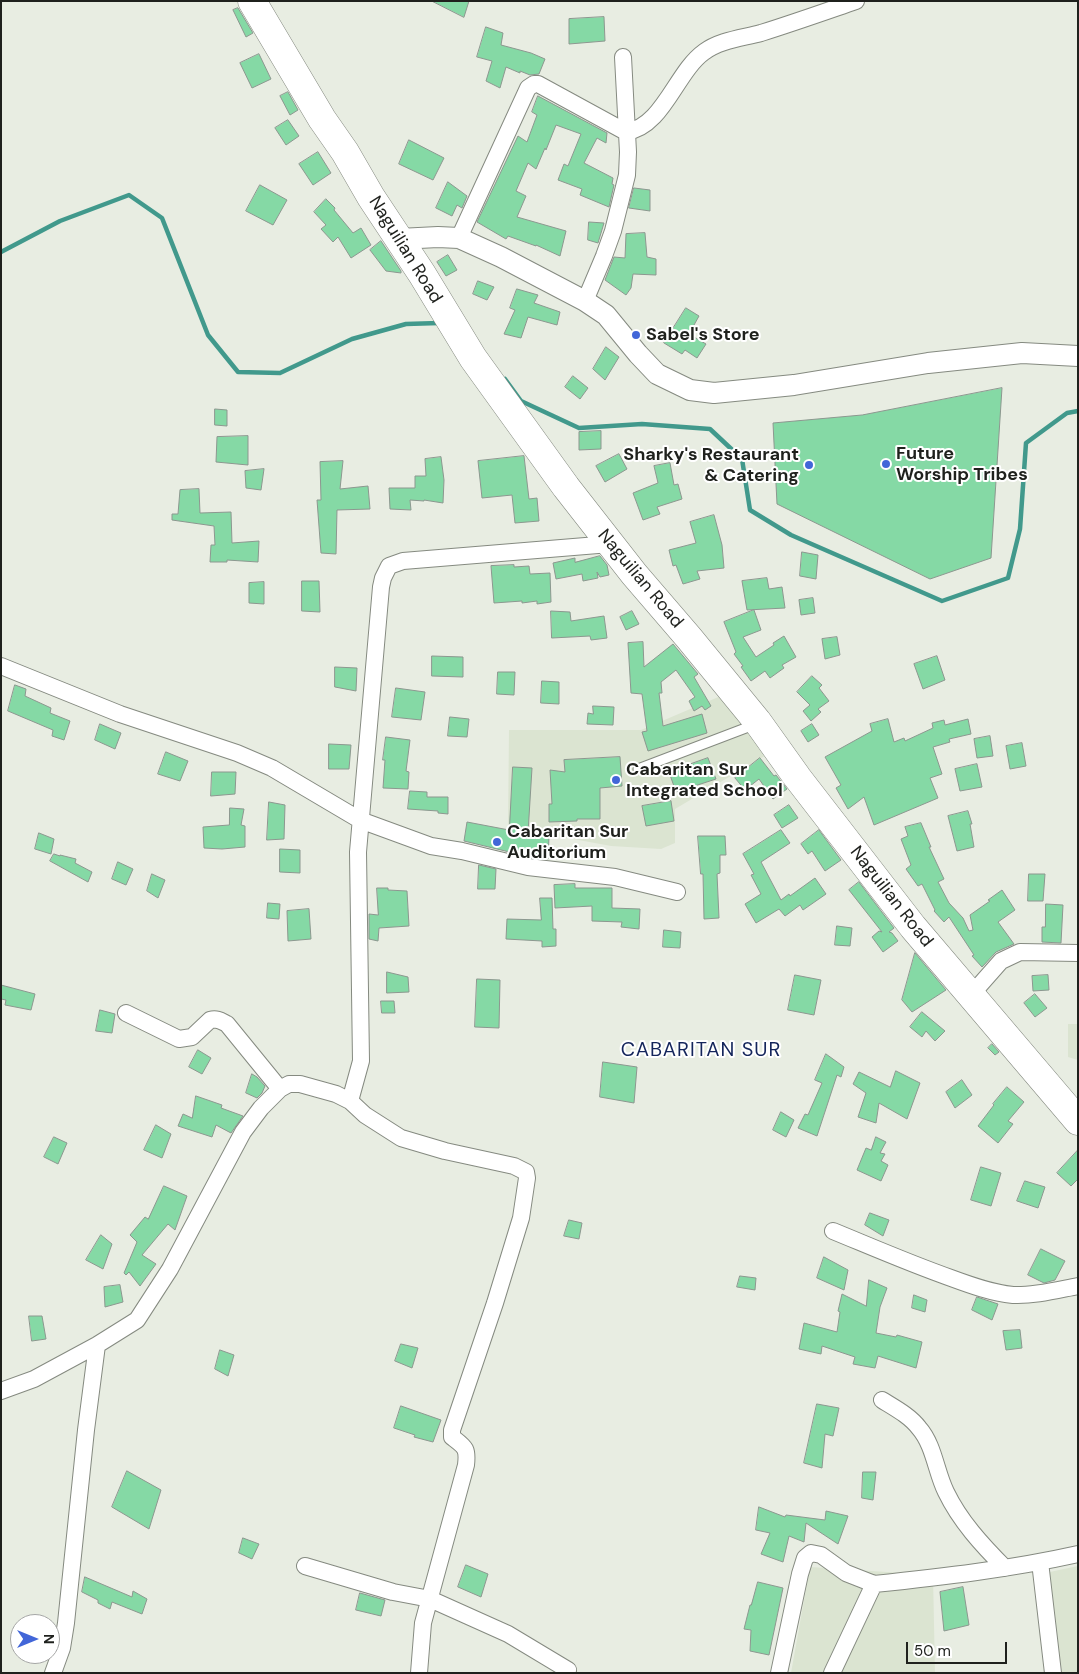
<!DOCTYPE html>
<html>
<head>
<meta charset="utf-8">
<style>
  body { margin:0 }
  #map { position:relative; width:1079px; height:1674px; overflow:hidden; background:#e8ede2; font-family:"DM Sans",sans-serif }
  canvas { display:block }
  .frame { position:absolute; inset:0; border:2px solid #1f211d; pointer-events:none }
  .north { position:absolute; left:10px; top:1614px; width:50px; height:50px; box-sizing:border-box; background:#fff; border:1px solid #a5a6a5; border-radius:50%; rotate:90deg; font-size:14px; font-weight:700; line-height:20px; text-align:center; color:#1f211d }
  .north::after { content:''; display:block; margin:auto; width:18px; height:22px; background:#4266d8; clip-path:polygon(50% 0,100% 100%,50% 72%,0 100%) }
  .scale { position:absolute; left:906px; top:1642px; width:101px; height:22px; box-sizing:border-box; border:2px solid #1f211d; border-top:0; padding-left:6px; font-size:15px; line-height:18px; white-space:nowrap; color:#1f211d; -webkit-text-stroke:4px #fff; paint-order:stroke }
</style>
</head>
<body>
<div id="map">
<canvas width="1079" height="1674"></canvas>
<div class="frame"></div>
<div class="north">N</div>
<div class="scale">50 m</div>
</div>
<script>
const ctx = document.querySelector('canvas').getContext('2d');
ctx.lineJoin = 'round';
function paint(path, color) {
  ctx.fillStyle = color;
  ctx.fill(path, 'evenodd');
}
function strokePath(path, color, width, dash) {
  ctx.strokeStyle = color;
  ctx.lineWidth = width;
  ctx.lineCap = dash ? 'butt' : 'round';
  ctx.setLineDash(dash || []);
  ctx.stroke(path);
}
function drawText(font, color, halo, rows, align = 'center') {
  ctx.font = font + ' "DM Sans",sans-serif';
  ctx.lineWidth = 4;
  ctx.setLineDash([]);
  ctx.textBaseline = 'middle';
  ctx.strokeStyle = halo;
  ctx.fillStyle = color;
  for (const [text, x, y, turn = 0] of rows) {
    ctx.save();
    ctx.translate(x, y);
    ctx.rotate((+turn || 0) * Math.PI / 180);
    ctx.textAlign = isNaN(turn) ? turn : align;
    if (halo) ctx.strokeText(text, 0, 0);
    ctx.fillText(text, 0, 0);
    ctx.restore();
  }
}
const built = new Path2D(`
  M730 692 773 751 675 809V843L661 849 611 846 508 827 509 730H641Z
  M1068 1024H1078V1060L1068 1057Z
  M1078 1566V1673H1060L1045 1573Z
  M810 1567 933 1575 935 1673H791Z`);
const stream = new Path2D(`
  M1 252 60 221 129 195 162 218 208 335 238 372 280 373 352 339 406 324 439 323
  M505 379 521 401 579 428 642 424 710 429 742 459 750 510 791 535 942 601 1008 578 1020 529 1026 443 1067 413 1078 411`);
const building = new Path2D(`
  M432 1H469L464 17Z
  M238 8 253 33 246 37 233 10Z
  M604 17 605 41 569 44V19Z
  M486 27 503 33 501 45 531 53 545 59 539 74 530 75 520 71V73L506 67 500 88 486 81 492 61 477 57Z
  M259 54 271 79 252 88 240 63Z
  M288 92 298 110 290 115 280 96Z
  M538 96 607 133 606 143 597 138 584 163 613 178 612 184 614 185 609 207 580 195 582 189 558 180 564 164 568 166 581 134 556 125 546 150 545 148 536 169 528 163 516 191 526 196 517 217 566 231 560 256 536 245V246L508 236 506 239 477 222 518 136 527 142 537 115 532 112Z
  M288 120 299 136 286 145 275 128Z
  M409 140 444 158 433 180 399 164Z
  M318 152 331 173 313 185 299 164Z
  M448 182 467 196 462 208 457 205 452 216 436 208Z
  M260 185 287 200 273 225 246 211Z
  M634 188 650 190V211L629 208Z
  M326 199 335 208 334 210 353 233 361 228 371 245 351 258 338 237 333 242 321 229 326 225 314 212Z
  M589 222 604 223 598 243 588 240Z
  M645 233 647 257 656 259V275L633 274 631 288 626 295 605 280 614 257 625 258 626 234Z
  M381 241 401 271V273L386 271 370 250Z
  M448 255 457 270 446 276 437 262Z
  M478 281 494 287 487 300 473 294Z
  M517 289 538 295 534 303 560 312 557 325 528 317 521 338 504 334 515 310 510 308Z
  M686 308 699 316 689 334 706 344 697 358 685 350 682 354 664 343Z
  M606 347 619 357 605 380 593 369Z
  M573 376 588 388 580 399 565 387Z
  M1002 388 991 558 930 579 777 504 773 423 862 415Z
  M215 409 227 410V426L215 425Z
  M601 431V449L579 450V432Z
  M248 436V465L216 462 217 437Z
  M619 454 627 469 605 482 596 466Z
  M524 456 529 499 537 498 539 521 515 523 512 495 482 498 478 461Z
  M441 457 444 480 443 503 424 500V501L410 500 411 510 390 509 389 488H415V476H426L425 459Z
  M343 461 340 489 368 486 370 509 337 510 336 554 321 553 317 500H321L320 462Z
  M670 463 674 485 678 484 682 499 657 507 660 514 643 520 633 493 658 483 654 466Z
  M264 469 261 490 246 488 245 471Z
  M199 489 200 513 231 512 232 543 259 541 258 562 227 560V562H210L211 545H215L214 526 172 520V514H178L180 490Z
  M714 515 722 545 724 568 697 571 700 579 683 584 676 565 673 566 669 550 696 543 690 522Z
  M802 552 818 555 816 579 800 576Z
  M600 556 607 565 609 575 600 577 597 572 598 578 583 581 582 574 556 579 553 563 575 558V562Z
  M514 565V567L529 566 530 574 550 573 551 602 537 604V601L522 603V601L494 603 491 566Z
  M767 578 769 589 782 587 785 608 747 610 742 581Z
  M302 581H319L320 612 302 611Z
  M264 582V604L249 603V583Z
  M813 598 815 613 801 615 799 600Z
  M754 610 761 630 743 637 756 657 774 645 773 643 784 636 796 657 782 665 784 668 770 678 765 671 751 681 741 667 743 666 734 654 736 652 724 622Z
  M551 611 570 612 571 621 604 616 607 638 591 640 590 636 552 638Z
  M632 611 639 624 626 630 620 617Z
  M837 637 840 655 825 659 822 639Z
  M643 642 644 667 673 644 698 674 694 677 711 706 705 710 702 706 694 711 689 701 695 697 676 670 661 682 662 693H659L663 726 702 714 707 733 648 751 642 732 647 731 642 694 631 693 628 643Z
  M432 656 463 657V677L432 676Z
  M937 656 945 680 923 689 914 664Z
  M335 667 357 668 356 691 335 687Z
  M498 672H515L514 695 497 694Z
  M812 676 822 685 819 688 829 701 818 709 821 712 811 721 803 711 810 705 797 692Z
  M542 681 559 682V704L541 703Z
  M15 685 26 689 25 696 51 708 50 713 70 721 64 740 52 736 53 730 8 711Z
  M396 688 425 692 421 720 392 717Z
  M593 706 614 707 613 725 587 724 588 713 593 714Z
  M450 717 469 719 467 737 448 736Z
  M888 719 894 742 904 738 905 741 933 728 932 723 944 720 945 725 968 719 971 734 949 739 950 742 933 747 942 774 930 778 938 798 874 825 864 797 848 809 836 788 841 785 825 757 872 731 870 724Z
  M100 724 121 733 115 749 95 740Z
  M812 724 819 735 808 742 801 731Z
  M990 736 993 756 977 758 974 739Z
  M386 737 410 740 406 771 409 772 408 789 383 788 385 760H383Z
  M1022 743 1026 766 1010 769 1006 746Z
  M329 744 351 745 349 769H329Z
  M166 752 188 761 180 781 158 774Z
  M620 757 622 786 600 788V819H577V821L549 822V804H552L550 770 565 772 564 760Z
  M708 758 716 779 676 792 669 772Z
  M760 758 774 776 776 775 787 789 773 799 759 779 745 790 735 778Z
  M977 764 982 787 960 791 955 769Z
  M513 767 532 768 528 833 549 837 548 859 530 857 464 841 467 822 509 830Z
  M212 772H236L235 794 211 796Z
  M410 791 427 792V797H448V814L438 813V811L408 809Z
  M671 801 674 821 646 826 642 806Z
  M269 802 285 805 284 839 267 840Z
  M789 805 798 818 782 828 774 815Z
  M230 808 244 809 241 825 245 826V847L222 849 204 848 203 827 229 825Z
  M968 811 972 824H970L974 847 957 851 948 816Z
  M921 823 931 847H929L944 879 938 882 949 903 963 918 969 931 973 930 970 915 990 901 988 900 1002 890 1015 910 998 922 1014 944 996 952 982 967 972 956 974 955 949 917 944 922 934 911 935 910 922 884 918 886 906 869 911 865 901 839 908 836 905 827Z
  M781 830 790 843 761 862 781 900 789 894 790 896 815 878 826 894 803 910 800 905 785 916 779 909 756 923 745 904 761 894 751 875 754 874 743 854Z
  M819 830 841 860 825 871 812 851 808 854 801 844Z
  M39 833 54 839 51 854 35 849Z
  M698 836H725L726 855H720V873L717 874 719 918 704 919 703 874H701Z
  M280 849 300 850V873L280 872Z
  M54 854 60 856V855L76 859 75 863 92 872 88 882 50 861Z
  M118 862 133 869 126 885 112 879Z
  M479 865 496 869 495 889H478Z
  M152 874 165 880 158 898 147 891Z
  M1029 874H1045L1043 901H1028Z
  M859 882 894 928 889 932 892 933 898 941 883 952 872 937 879 931 882 932 849 890Z
  M575 884V888H612V908L640 909 639 929 621 927 622 922 592 921V906L555 908 554 885Z
  M377 888H388V890L407 891 409 926 379 928 378 941 369 939V914L378 915Z
  M540 898H552L553 929H556V946L542 947V941L506 939 507 919 541 920Z
  M268 903 280 904 279 919 267 918Z
  M1046 904 1063 905 1061 943 1042 942V927H1045Z
  M309 909 311 939 288 941 287 911Z
  M837 926 852 928 850 946 835 945Z
  M664 930 681 932 680 948 663 947Z
  M915 953 946 990 912 1012 902 1000Z
  M387 972 408 977 409 992 387 993Z
  M795 975 821 980 814 1015 788 1010Z
  M1048 975 1049 990 1033 991 1032 976Z
  M477 979 500 980 499 1028 475 1027Z
  M1 985 35 994 31 1010 5 1005 6 1000 1 999Z
  M1035 994 1047 1008 1035 1017 1024 1003Z
  M381 1001H394L395 1013H382Z
  M100 1010 115 1014 112 1033 96 1031Z
  M922 1012 945 1031 935 1041 926 1031 922 1037 910 1027Z
  M992 1044 999 1052 995 1055 988 1048Z
  M198 1050 211 1058 202 1074 189 1067Z
  M826 1054 844 1067 841 1077 837 1075 817 1136 798 1128 805 1114 808 1115 822 1083 815 1080Z
  M603 1062 637 1067 634 1103 600 1097Z
  M896 1071 920 1083 907 1119 879 1103 876 1123 858 1117 866 1093 853 1084 859 1072 890 1087Z
  M252 1074 257 1077 265 1086 262 1093 257 1098 246 1093Z
  M962 1080 972 1095 955 1108 946 1092Z
  M1007 1087 1024 1102 1008 1121 1013 1124 998 1143 978 1126 994 1105 993 1104Z
  M196 1096 222 1105 221 1108 243 1116 231 1133 216 1125 212 1137 178 1126 183 1114 192 1118Z
  M781 1112 794 1120 786 1137 773 1130Z
  M156 1125 171 1134 162 1158 144 1150Z
  M54 1137 67 1143 58 1164 44 1157Z
  M876 1137 886 1142 880 1153 885 1154 881 1161 888 1165 881 1181 857 1170 866 1148 871 1150Z
  M1078 1150V1179L1071 1186 1057 1173Z
  M981 1167 1001 1173 991 1206 971 1200Z
  M1025 1181 1045 1187 1038 1208 1017 1201Z
  M164 1186 187 1196 175 1230 168 1224 142 1255 156 1264 140 1286 129 1272 126 1275 124 1273 137 1242 130 1235 145 1217 148 1219Z
  M870 1213 889 1220 883 1236 865 1225Z
  M569 1220 582 1223 579 1239 564 1236Z
  M101 1235 112 1244 103 1269 86 1260Z
  M1041 1249 1065 1261 1055 1280 1044 1283 1028 1275Z
  M824 1257 848 1270 844 1290 817 1278Z
  M740 1276 756 1278 755 1290 737 1287Z
  M869 1280 887 1288 880 1307 876 1333 896 1337 897 1335 922 1342 916 1368 878 1356 875 1368 853 1364 855 1357 822 1346 821 1354 799 1349 804 1323 837 1332 840 1312 838 1311 842 1294 866 1306Z
  M120 1285 123 1302 105 1307 104 1287Z
  M914 1295 927 1300 925 1312 912 1308Z
  M977 1297 998 1304 992 1320 972 1310Z
  M29 1316H42L46 1339 32 1341Z
  M1020 1330 1022 1348 1006 1350 1003 1331Z
  M401 1344 418 1348 412 1368 395 1361Z
  M220 1350 234 1355 228 1376 215 1369Z
  M817 1404 839 1408 833 1436 825 1434 822 1468 804 1463Z
  M401 1406 441 1420 433 1442 414 1437 415 1435 394 1428Z
  M127 1471 161 1490 149 1529 112 1507Z
  M863 1472H876L873 1500 862 1498Z
  M759 1507 785 1517 786 1515 825 1520 826 1511 848 1516 838 1544 806 1523 804 1542 789 1536 783 1562 761 1554 770 1533 756 1530Z
  M243 1538 259 1544 252 1559 239 1553Z
  M466 1565 488 1574 481 1597 458 1587Z
  M85 1577 132 1597 133 1591 147 1599 142 1614 112 1602 110 1609 98 1603V1600L82 1592Z
  M758 1582 783 1588 769 1655 750 1651 751 1630 744 1629 750 1605H751Z
  M963 1587 969 1625 944 1631 940 1592Z
  M360 1593 385 1600 381 1616 356 1610Z`);
const service = new Path2D(`
  M638 769 751 726 755 722`);
const minor = new Path2D(`
  M459 238 528 88 534 84H538L626 132C663 127 676 72 704 52 720 40 743 38 761 33 793 23 824 12 856 1
  M585 301 604 256 613 231 627 175 628 152 623 57
  M1 666 120 714 237 753 272 768 360 820 431 846 462 851 528 867 615 877 677 892
  M971 995 1001 961 1020 952 1078 953
  M126 1013 179 1039 192 1037 210 1020C217 1018 221 1021 227 1024L280 1089
  M350 1101 365 1115 401 1138 445 1151 514 1166 526 1172 527 1178 521 1218 495 1303 452 1430V1437C465 1447 468 1448 466 1465L423 1623 419 1673
  M833 1231C872 1247 911 1264 951 1278 970 1285 992 1293 1013 1295 1034 1296 1057 1290 1078 1286
  M1 1391 34 1379 97 1345 137 1320 170 1269 243 1132 261 1108 280 1089 289 1084H300L336 1094 350 1101 361 1061 358 852 381 587 383 578 389 566 403 561 610 544
  M882 1400C895 1408 910 1416 919 1428 934 1445 936 1472 946 1492 960 1521 982 1545 1005 1568
  M1040 1562 1053 1673
  M305 1566 393 1592 430 1599 508 1634 568 1670 567 1673
  M53 1673 62 1648 66 1623 86 1430 97 1345
  M779 1673 800 1574 805 1558 811 1553 821 1555 846 1573 874 1584
  M832 1673 874 1584C942 1577 1011 1569 1078 1554`);
const tertiary = new Path2D(`
  M399 239 438 237 459 238 501 257 585 301 606 315 638 354 657 374 690 390 714 393 794 385 928 363 1022 353 1078 356`);
const trunk = new Path2D(`
  M252 1 322 119 345 152 371 197 422 274 473 358 566 487 634 574 689 638 757 721 797 777 913 927 1078 1121`);
const markers = [
  [636,335,5,"#4266d8"],
  [886,464,5,"#4266d8"],
  [809,465,5,"#4266d8"],
  [616,780,5,"#4266d8"],
  [497,842,5,"#4266d8"]
];
const streetNames = [
  ["Naguilian Road",405,250,58],
  ["Naguilian Road",640,579,50],
  ["Naguilian Road",891,897,52]
];
const poiNames = [
  ["Sabel's Store",646,335],
  ["Future",896,454],
  ["Worship Tribes",896,475],
  ["Sharky's Restaurant",799,455,"right"],
  ["& Catering",799,476,"right"],
  ["Cabaritan Sur",626,770],
  ["Integrated School",626,791],
  ["Cabaritan Sur",507,832],
  ["Auditorium",507,853]
];
const quarterNames = [
  ["CABARITAN SUR",701,1051]
];
paint(built, '#dbe4d1');
strokePath(stream, '#41998c', 4.5);
paint(building, '#85d9a5');
strokePath(building, '#8c978f', 1);
strokePath(service, '#858a80', 11);
strokePath(minor, '#858a80', 18);
strokePath(tertiary, '#858a80', 22);
strokePath(trunk, '#858a80', 29);
strokePath(service, '#fff', 9);
strokePath(minor, '#fff', 16);
strokePath(tertiary, '#fff', 20);
strokePath(trunk, '#fff', 28);
for (const [x, y, r, color] of markers) {
  const dot = new Path2D();
  dot.arc(x, y, r, 0, 2 * Math.PI);
  ctx.fillStyle = color;
  ctx.fill(dot);
  strokePath(dot, '#fff', 2);
}
drawText('18px', '#1f211d', '#fff', streetNames);
drawText('bold 18px', '#1f211d', '#fff', poiNames, 'left');
ctx.letterSpacing = '1px';
drawText('20px', '#14255b', '#fff', quarterNames);
ctx.letterSpacing = '0px';
</script>
</body>
</html>
